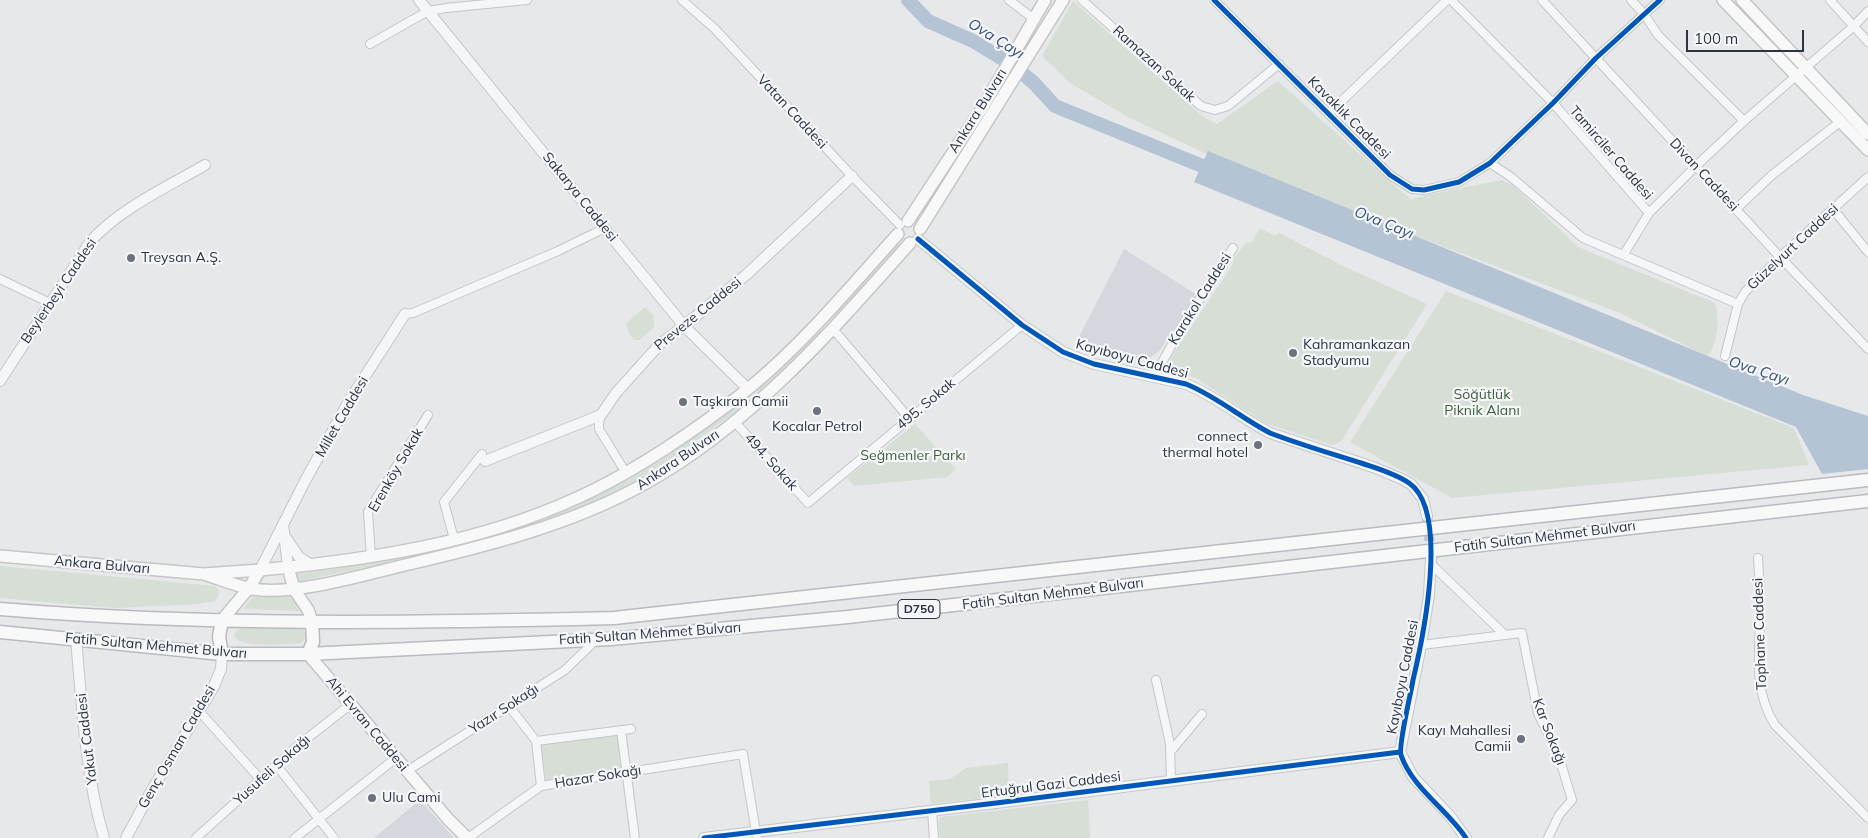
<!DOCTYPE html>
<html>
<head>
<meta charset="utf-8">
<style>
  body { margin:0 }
  #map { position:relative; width:1868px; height:838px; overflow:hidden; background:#e6e8ea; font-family:Mulish,sans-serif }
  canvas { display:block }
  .scale { position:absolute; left:1686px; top:30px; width:118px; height:22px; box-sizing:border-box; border:2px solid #2b3445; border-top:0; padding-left:6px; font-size:15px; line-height:18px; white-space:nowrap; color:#2b3445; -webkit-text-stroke:4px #f4f6f9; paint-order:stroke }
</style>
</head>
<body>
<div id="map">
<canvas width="1868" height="838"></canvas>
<div class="scale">100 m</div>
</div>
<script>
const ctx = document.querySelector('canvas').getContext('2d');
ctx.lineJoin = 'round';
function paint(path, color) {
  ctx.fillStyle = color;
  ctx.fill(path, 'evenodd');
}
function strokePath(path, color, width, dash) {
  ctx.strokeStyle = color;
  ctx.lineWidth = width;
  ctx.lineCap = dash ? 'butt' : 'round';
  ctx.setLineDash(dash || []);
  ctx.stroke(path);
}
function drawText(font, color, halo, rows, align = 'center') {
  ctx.font = font + ' Mulish,sans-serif';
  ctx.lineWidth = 4.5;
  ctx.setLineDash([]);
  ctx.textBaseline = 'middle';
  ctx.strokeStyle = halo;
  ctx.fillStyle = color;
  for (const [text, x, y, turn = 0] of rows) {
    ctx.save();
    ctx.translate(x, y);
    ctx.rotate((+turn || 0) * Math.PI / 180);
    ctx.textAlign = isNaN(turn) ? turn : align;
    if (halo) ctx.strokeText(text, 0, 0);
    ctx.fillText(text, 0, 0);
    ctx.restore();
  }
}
const built = new Path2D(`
  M1124 249 1199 296 1159 351 1151 357 1144 359 1132 358 1075 345Z
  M420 800 454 838H374Z`);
const green = new Path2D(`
  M1073 1 1202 116 1217 124 1278 81 1411 200 1430 194 1502 180 1514 186 1578 247 1715 303C1720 318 1718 345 1707 356L1620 313 1328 203 1215 158 1128 117 1070 83 1042 56Z
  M1260 228 1275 236 1279 233 1345 267 1427 304 1342 440 1336 444 1331 445 1265 423 1196 378 1166 368 1175 351 1232 266 1234 258 1246 243 1252 242Z
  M897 243 900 245 835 319 833 316Z
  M1446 291 1794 428 1809 465 1452 498 1350 442Z
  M645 307 653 315 654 327 640 340H634L629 333 626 323Z
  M820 329 823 333 759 393 756 390Z
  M744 400 747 404 669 460 626 486 580 508 556 517 438 552 296 582 294 574C365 566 430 552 498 531 544 516 589 501 632 478 671 456 707 427 744 400Z
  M915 424 956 469 947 477 854 486 847 478Z
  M0 566 215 586C221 592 220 594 215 601L197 604 115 608 0 598Z
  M257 594H292L299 611 243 609 252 598Z
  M261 626 302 629 305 631 306 638 301 643C286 644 246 648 235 638L234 633 240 628Z
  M618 735 622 769 546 780 541 744Z
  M1008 763 1009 795 931 804 929 781 950 779 966 768Z
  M1088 800 1090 838H940L938 824 940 817Z`);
const water = new Path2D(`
  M1208 151 1803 395 1868 416V469L1822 474 1796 427 1194 182Z`);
const river = new Path2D(`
  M908 0 928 21 973 41 1011 64 1034 83 1055 106 1217 172`);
const tertiaryTunnel = new Path2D(`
  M1427 516 1431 557`);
const minor = new Path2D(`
  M682 0 715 29 852 176 900 225
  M1009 0 1034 19
  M1082 0 1201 106 1215 110 1228 106 1279 64
  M1214 0 1390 175 1412 189 1424 190 1459 182 1490 163 1553 103 1596 58 1660 0
  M1451 0 1553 103 1649 213
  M1542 0 1780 257 1868 349
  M1631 0 1644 14 1658 35 1744 121
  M1830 0 1868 42
  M370 44 428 11 446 8 527 0
  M1329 113 1447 0
  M1490 163 1511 177 1583 238 1738 304
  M1736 209 1772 175 1841 121
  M1833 209 1868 252
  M1624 254 1649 213 1696 166 1744 121 1854 26 1868 11
  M0 279 50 303
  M405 314 413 313 558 251 605 228
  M833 329 909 418
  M1725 356 1738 304 1745 292 1780 257 1868 177
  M1154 377 1184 323 1233 248
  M601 415 599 423V429L626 473
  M734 421 808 503 1022 325
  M454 539 444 502 482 454
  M371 557 368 512 428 415
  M1758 558C1759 574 1760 589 1760 605 1761 646 1751 688 1775 725L1868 818
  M1431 564 1505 635
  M1421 645 1522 633 1538 713 1559 757 1572 800 1559 815 1548 838
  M1156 680 1170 744 1171 782
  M509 706 536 741 541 786
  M199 711 261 780
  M621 730 635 838
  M536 741 631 729
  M1171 751 1202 714
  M277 766 334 838
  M407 771 565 670 596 640
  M932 811 934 838
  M196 838 300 744 351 704
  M295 838 396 758
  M468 838 541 786 743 754 757 838`);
const tertiary = new Path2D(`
  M419 0 684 326 748 389
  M918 239 1022 325 1063 352 1094 364 1186 384C1216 396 1241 418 1270 433L1373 467 1402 479 1411 484 1423 499 1427 516
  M0 381 90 242C119 209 167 187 205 165
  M485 461 601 415 616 393 660 344 684 326 746 275 852 176
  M283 524 288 567
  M286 538 299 557 311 565
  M1431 557 1429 595 1421 645 1400 752 1413 777 1450 816 1466 838
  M260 570 305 481 349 401 405 314
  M76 639C82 705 85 774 104 838
  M126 838 149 795 214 686 221 669 222 654
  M704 838 996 803 1400 752`);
const secondary = new Path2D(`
  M1723 0 1868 150
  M1742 0 1868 134
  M908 221 984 105 1045 0
  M920 229 1063 0
  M0 556 204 574 260 570
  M288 567 294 589 308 610 312 621
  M204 574C220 579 236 586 252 589 294 596 362 575 405 565 486 546 574 524 646 483 751 424 831 332 910 243
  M222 620 249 588 260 570C368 560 480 543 579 497 636 471 699 428 748 389 803 344 850 287 898 234
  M308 654 448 819 467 838`);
const trunk = new Path2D(`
  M0 609C204 626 410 623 614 618L1868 480
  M0 632 222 654H308L611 639 848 617 1868 501
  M222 654 219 637 222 620
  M308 654 313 642 312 621`);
const cycleway = new Path2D(`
  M1214 0 1390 175 1412 189 1424 190 1459 182 1490 163 1553 103 1596 58 1660 0
  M918 239 1022 325 1063 352 1094 364 1186 384C1216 396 1241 418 1270 433 1301 445 1333 454 1364 464 1379 469 1396 474 1409 483 1450 511 1423 638 1413 680 1411 693 1398 746 1401 755 1412 788 1447 809 1466 838
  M704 838 996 803 1400 752`);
const markers = [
  [131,258,5,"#6c737f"],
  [1293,353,5,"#6c737f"],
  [683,402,5,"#6c737f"],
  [817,411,5,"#6c737f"],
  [1258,445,5,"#6c737f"],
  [1521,739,5,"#6c737f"],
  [372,798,5,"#6c737f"]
];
const shields = [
  [919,609,42]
];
const shieldNames = [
  ["D750",919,609]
];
const streetNames = [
  ["Ramazan Sokak",1154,64,42],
  ["Ankara Bulvarı",978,111,-58],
  ["Vatan Caddesi",792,112,47],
  ["Kavaklık Caddesi",1349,118,45],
  ["Tamirciler Caddesi",1611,153,49],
  ["Divan Caddesi",1704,175,47],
  ["Sakarya Caddesi",580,197,51],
  ["Güzelyurt Caddesi",1793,247,-43],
  ["Beylerbeyi Caddesi",59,291,-56],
  ["Karakol Caddesi",1200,299,-58],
  ["Preveze Caddesi",698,314,-39],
  ["Kayıboyu Caddesi",1132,359,15],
  ["495. Sokak",926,404,-40],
  ["Millet Caddesi",342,417,-60],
  ["Ankara Bulvarı",678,460,-34],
  ["494. Sokak",771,462,48],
  ["Erenköy Sokak",396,470,-60],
  ["Fatih Sultan Mehmet Bulvarı",1545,537,-7],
  ["Ankara Bulvarı",102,565,5],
  ["Fatih Sultan Mehmet Bulvarı",1053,594,-7],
  ["Fatih Sultan Mehmet Bulvarı",650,634,-4],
  ["Tophane Caddesi",1760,634,-92],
  ["Fatih Sultan Mehmet Bulvarı",156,646,5],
  ["Kayıboyu Caddesi",1403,677,-79],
  ["Yazır Sokağı",504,709,-33],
  ["Ahi Evran Caddesi",367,724,50],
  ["Kar Sokağı",1549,732,69],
  ["Yakut Caddesi",87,739,-97],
  ["Genç Osman Caddesi",177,747,-60],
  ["Yusufeli Sokağı",272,770,-42],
  ["Hazar Sokağı",598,777,-9],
  ["Ertuğrul Gazi Caddesi",1051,785,-7]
];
const poiNames = [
  ["Treysan A.Ş.",141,258],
  ["Kahramankazan",1303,345],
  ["Stadyumu",1303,361],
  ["Taşkıran Camii",693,402],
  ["Kocalar Petrol",817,427,"center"],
  ["connect",1248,437,"right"],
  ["thermal hotel",1248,453,"right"],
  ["Kayı Mahallesi",1511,731,"right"],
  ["Camii",1511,747,"right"],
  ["Ulu Cami",382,798]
];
const parkNames = [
  ["Söğütlük",1482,395],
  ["Piknik Alanı",1482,411],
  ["Seğmenler Parkı",913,456]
];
const waterNames = [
  ["Ova Çayı",996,39,32],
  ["Ova Çayı",1384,223,22],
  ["Ova Çayı",1759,371,18]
];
paint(built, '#d4d7dd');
paint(green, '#d6ded6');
paint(water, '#b4c4d5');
strokePath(river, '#b4c4d5', 14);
strokePath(tertiaryTunnel, '#c1c4c9', 10, [10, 5]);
strokePath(minor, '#c4c6c8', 10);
strokePath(tertiary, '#c4c6c8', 12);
strokePath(secondary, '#c4c6c8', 14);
strokePath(trunk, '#b8bbbf', 15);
strokePath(minor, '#f5f6f7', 8);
strokePath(tertiary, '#f5f6f7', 10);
strokePath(secondary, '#f8f8f8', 11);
strokePath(trunk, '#f8f8f8', 12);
strokePath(cycleway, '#0057b8', 5);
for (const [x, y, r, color] of markers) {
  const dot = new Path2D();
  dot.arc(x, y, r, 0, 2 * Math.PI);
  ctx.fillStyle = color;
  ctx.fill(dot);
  strokePath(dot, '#f4f6f9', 2);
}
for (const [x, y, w] of shields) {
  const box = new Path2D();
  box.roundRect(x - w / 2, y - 9.5, w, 19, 4);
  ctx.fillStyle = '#f4f6f9';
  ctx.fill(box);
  strokePath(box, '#2b3445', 1);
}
drawText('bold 12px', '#2b3445', null, shieldNames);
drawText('14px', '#2b3445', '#f4f6f9', streetNames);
drawText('14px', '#2b3445', '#f4f6f9', poiNames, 'left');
drawText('14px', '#3f6138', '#f4f6f9', parkNames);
drawText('italic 15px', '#34527a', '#f4f6f9', waterNames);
</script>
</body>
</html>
